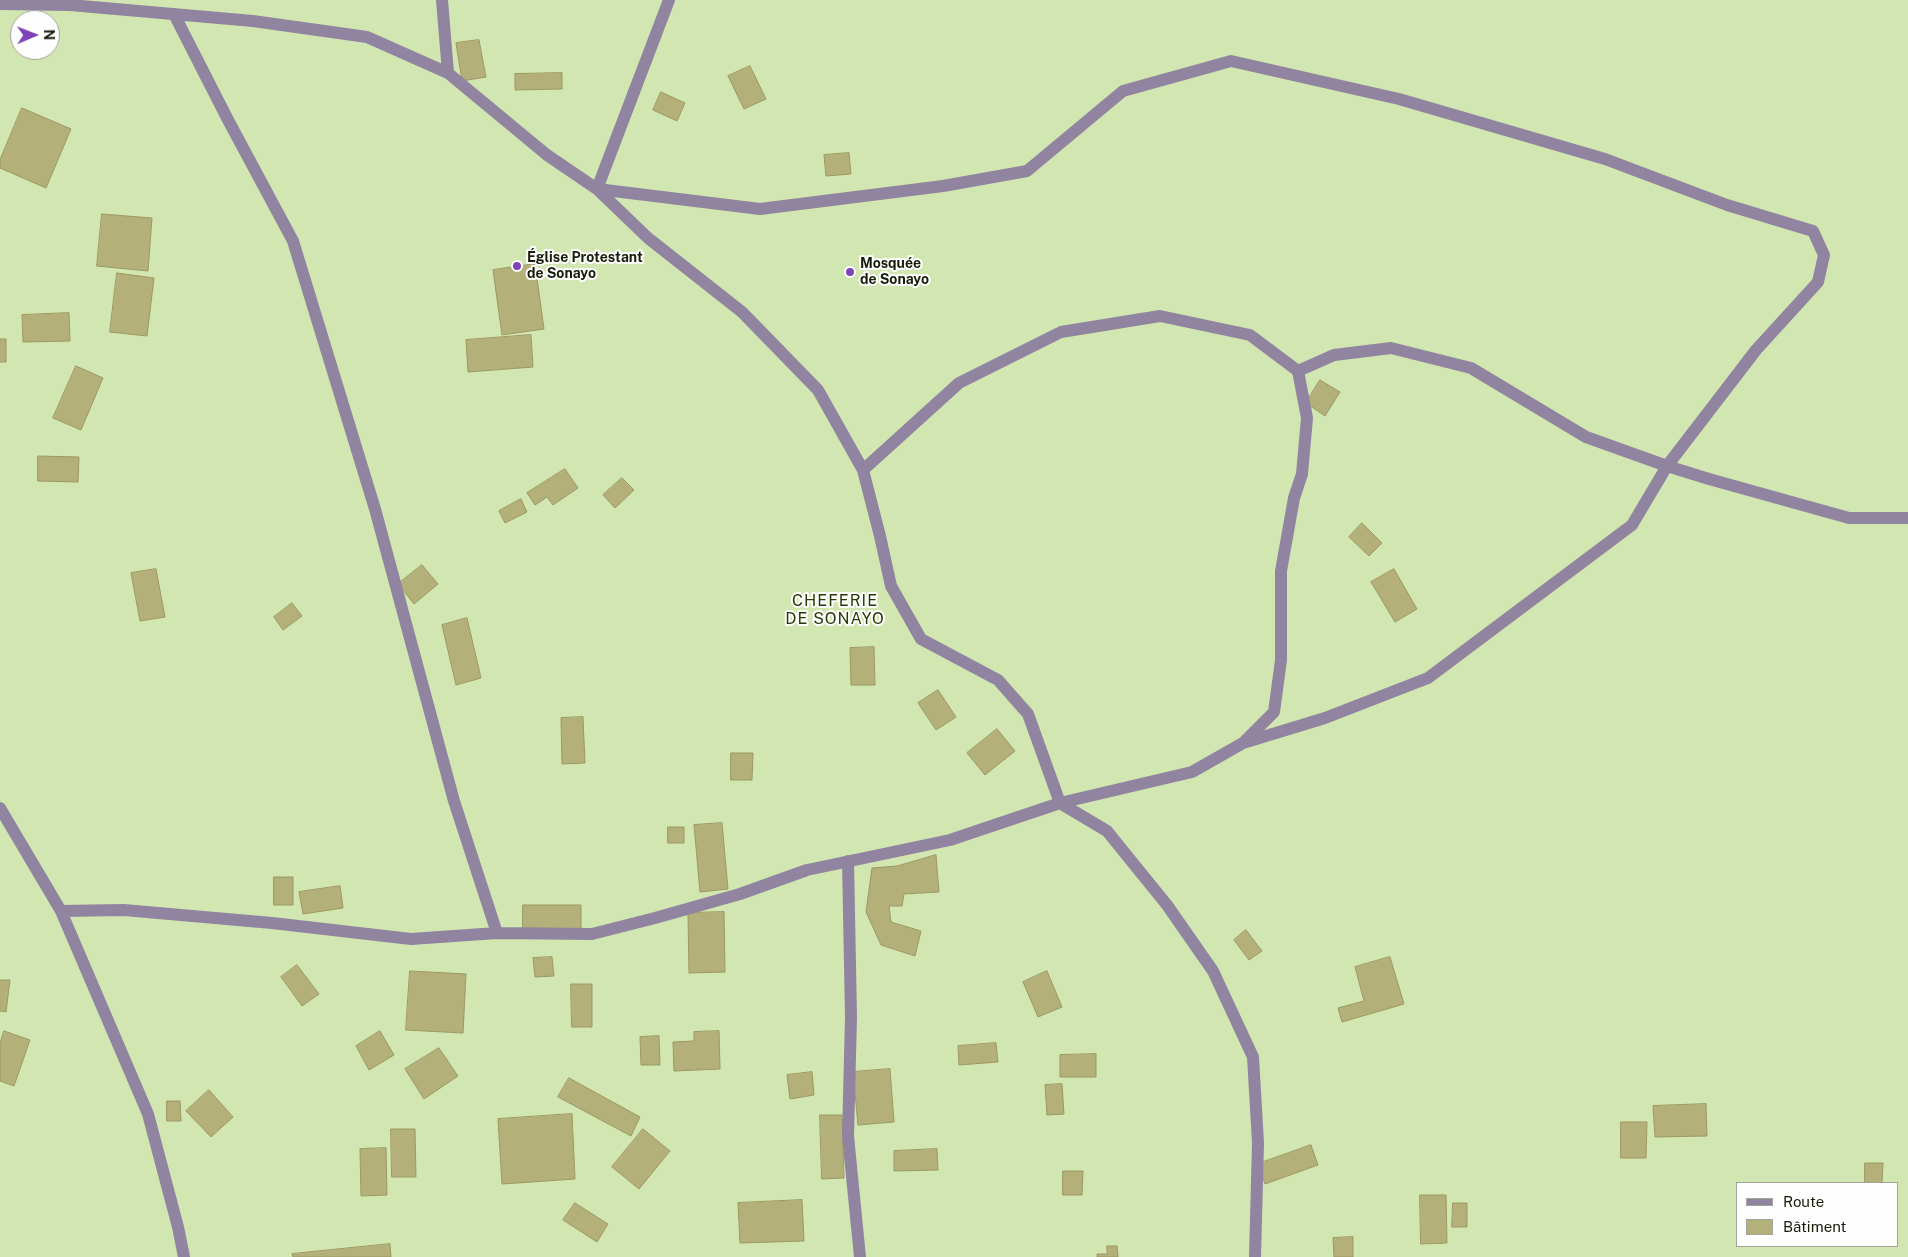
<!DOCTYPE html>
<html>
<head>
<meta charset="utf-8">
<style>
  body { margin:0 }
  #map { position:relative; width:1908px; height:1257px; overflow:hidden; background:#d2e6b1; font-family:"Public Sans",sans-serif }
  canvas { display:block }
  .legend { position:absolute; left:1736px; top:1182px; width:162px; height:65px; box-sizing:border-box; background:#fefefe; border:1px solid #a2a49c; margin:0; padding:6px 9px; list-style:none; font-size:15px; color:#171d09 }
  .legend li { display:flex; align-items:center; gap:10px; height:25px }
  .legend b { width:25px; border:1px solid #a2a49c }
  .north { position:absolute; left:10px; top:10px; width:50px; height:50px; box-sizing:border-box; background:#fefefe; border:1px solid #a2a49c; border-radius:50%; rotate:89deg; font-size:14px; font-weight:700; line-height:20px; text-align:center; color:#171d09 }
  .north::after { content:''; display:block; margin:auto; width:18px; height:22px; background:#7f42b7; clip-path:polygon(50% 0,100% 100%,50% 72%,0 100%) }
</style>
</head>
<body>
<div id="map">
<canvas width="1908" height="1257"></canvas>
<ul class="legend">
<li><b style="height:6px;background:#9184a1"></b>Route</li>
<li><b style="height:14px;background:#b4b079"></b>Bâtiment</li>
</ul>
<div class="north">N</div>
</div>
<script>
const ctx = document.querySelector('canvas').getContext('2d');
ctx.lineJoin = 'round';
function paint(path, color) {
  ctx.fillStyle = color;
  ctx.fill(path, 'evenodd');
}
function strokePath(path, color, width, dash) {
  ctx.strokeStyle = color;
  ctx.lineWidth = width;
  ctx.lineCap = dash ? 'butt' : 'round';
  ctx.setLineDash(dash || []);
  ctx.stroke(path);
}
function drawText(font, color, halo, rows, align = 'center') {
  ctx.font = font + ' "Public Sans",sans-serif';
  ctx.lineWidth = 4;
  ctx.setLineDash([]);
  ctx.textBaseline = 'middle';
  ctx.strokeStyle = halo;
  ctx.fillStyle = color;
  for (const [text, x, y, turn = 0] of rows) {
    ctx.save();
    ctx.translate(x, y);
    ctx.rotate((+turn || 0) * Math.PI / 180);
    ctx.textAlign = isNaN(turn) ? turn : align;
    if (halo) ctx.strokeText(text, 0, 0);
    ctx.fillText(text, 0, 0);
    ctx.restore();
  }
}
const building = new Path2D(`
  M479 40 486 77 462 81 456 43Z
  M750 66 766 99 744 109 728 76Z
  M562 73V89L515 90V74Z
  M661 92 685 103 677 121 653 110Z
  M22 108 71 129 46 188 0 168V160Z
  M849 153 851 174 826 176 824 155Z
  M102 214 152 218 148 271 97 266Z
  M535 264 544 329 502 335 493 270Z
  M117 273 154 278 147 336 110 332Z
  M69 313 70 341 23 342 22 315Z
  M531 335 533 367 468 372 466 340Z
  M0 339H6V362H0Z
  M76 366 103 378 81 430 53 418Z
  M1320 380 1340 392 1325 416 1306 403Z
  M38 456 79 457 78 482 38 481Z
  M565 469 578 488 553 505 547 497 535 505 527 493Z
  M622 478 634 490 615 508 603 495Z
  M521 499 527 512 505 523 499 511Z
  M1362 523 1382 543 1369 556 1349 537Z
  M422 565 438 584 414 604 398 584Z
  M156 569 165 617 140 621 131 573Z
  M1394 569 1417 609 1395 622 1371 582Z
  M292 603 302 616 283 630 274 617Z
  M467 618 481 678 456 685 442 625Z
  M874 647 875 685H851L850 648Z
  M938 690 956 717 936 730 918 703Z
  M583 717 585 763 562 764 561 718Z
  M997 729 1015 751 985 775 967 753Z
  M731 753H753L752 780H731Z
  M722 823 728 889 700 892 694 825Z
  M668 827H684V843H668Z
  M936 855 939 892 904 894 902 906H889L891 922 921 931 915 956 881 945 866 912 872 868 897 866Z
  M274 877H293V905H274Z
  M340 886 343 908 303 914 299 892Z
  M523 905H581V932H523Z
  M724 912 725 972 689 973 688 913Z
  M1246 930 1262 951 1249 960 1234 940Z
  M552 957 554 976 535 977 533 958Z
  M1390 957 1404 1004 1342 1022 1338 1008 1364 1001 1355 967Z
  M297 965 319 994 302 1006 281 977Z
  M410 971 466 974 463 1033 406 1030Z
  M1047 971 1062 1007 1038 1017 1023 982Z
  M0 980H10L6 1012 0 1011Z
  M571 984H592V1027H572Z
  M4 1031 30 1040 14 1086 0 1081V1044Z
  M380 1031 394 1055 369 1070 356 1046Z
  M719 1031 720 1069 674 1071 673 1042 694 1041V1032Z
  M659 1036 660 1065H641L640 1037Z
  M996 1043 998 1062 959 1065 958 1046Z
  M439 1048 458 1076 424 1099 405 1069Z
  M1096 1054V1077H1060V1055Z
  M890 1069 894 1122 858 1125 853 1072Z
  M812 1072 814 1095 790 1099 787 1075Z
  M569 1078 640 1117 631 1136 558 1097Z
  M1062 1084 1064 1114 1047 1115 1045 1085Z
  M209 1090 233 1117 211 1137 186 1111Z
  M167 1101H180L181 1121H167Z
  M1706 1104 1707 1136 1655 1137 1653 1106Z
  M572 1114 575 1179 502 1184 498 1119Z
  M820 1115H842L844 1178 822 1179Z
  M1621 1122H1647L1646 1158H1621Z
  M391 1129H415L416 1177H392Z
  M643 1129 670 1151 639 1189 612 1167Z
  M1311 1145 1318 1165 1265 1184 1258 1164Z
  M386 1148 387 1195 361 1196 360 1149Z
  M937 1149 938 1170 894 1171V1151Z
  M1865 1163H1883L1882 1183H1865Z
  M1063 1171H1083L1082 1195H1063Z
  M1420 1195H1446L1447 1243 1421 1244Z
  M802 1200 804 1241 740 1243 738 1203Z
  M575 1203 608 1224 597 1242 563 1220Z
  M1453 1203H1467V1227H1452Z
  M1353 1237V1257H1334L1333 1238Z
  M390 1244 391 1257H293L292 1254Z
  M1107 1246H1117L1118 1257H1097V1254H1107Z`);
const street = new Path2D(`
  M442 0 448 73
  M0 4 70 5 253 21 367 37 448 73 547 155 597 189 648 238 742 312 818 390 863 470 880 536 891 586 921 639 998 680 1028 714 1060 803 1107 831 1167 905 1213 971 1253 1057 1258 1143 1255 1257
  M174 14 227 118 293 241 375 509 454 801 497 933
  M1298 371 1334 355 1391 348 1471 368 1586 437 1667 466 1709 479 1849 518H1908
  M863 470 959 383 1061 332 1160 316 1250 335 1298 371 1307 418 1302 474 1294 498 1281 571V660L1274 712 1245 741
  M0 808 61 911 148 1114 178 1227 184 1257
  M848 861 851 1017 848 1136 860 1257
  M61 911 124 910 272 923 411 939 497 933 592 934 655 918 740 894 807 870 950 840 1060 803 1192 772 1243 743 1325 718 1428 678 1632 525 1667 466 1756 350 1818 282 1824 255 1813 231 1727 205 1605 159 1399 99 1231 61 1123 91 1027 171 943 186 760 209 597 189 669 0`);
const markers = [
  [517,266,5,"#7f42b7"],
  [850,272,5,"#7f42b7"]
];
const poiNames = [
  ["Église Protestant",527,258],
  ["de Sonayo",527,274],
  ["Mosquée",860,264],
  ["de Sonayo",860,280]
];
const quarterNames = [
  ["CHEFERIE",835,601],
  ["DE SONAYO",835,619]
];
paint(building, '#b4b079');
strokePath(building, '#9c9862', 1);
strokePath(street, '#9184a1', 12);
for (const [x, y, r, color] of markers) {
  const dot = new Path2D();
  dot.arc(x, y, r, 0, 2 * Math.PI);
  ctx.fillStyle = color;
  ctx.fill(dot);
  strokePath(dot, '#fefefe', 2);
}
drawText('bold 14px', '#171d09', '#fefefe', poiNames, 'left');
ctx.letterSpacing = '1px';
drawText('16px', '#2a3806', '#fefefe', quarterNames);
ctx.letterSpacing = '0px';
</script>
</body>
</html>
